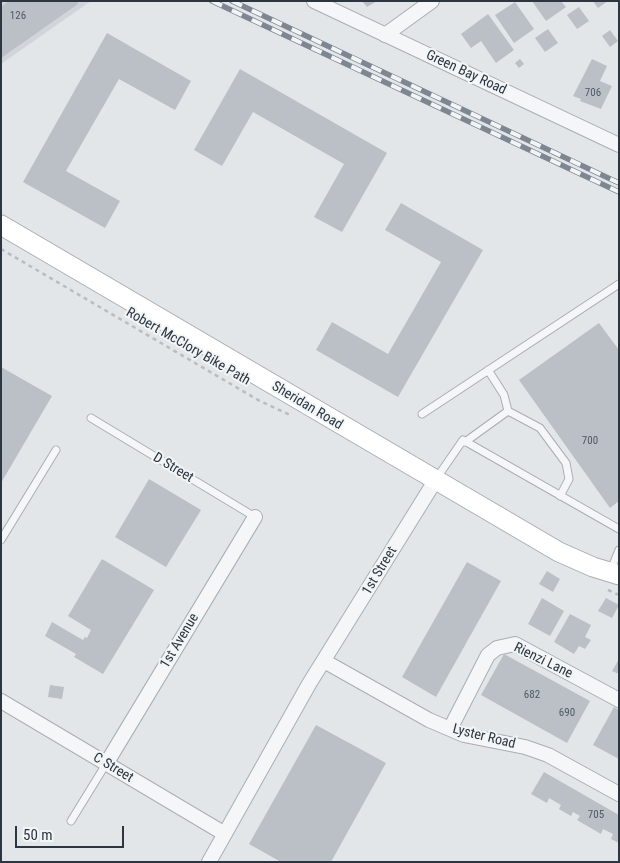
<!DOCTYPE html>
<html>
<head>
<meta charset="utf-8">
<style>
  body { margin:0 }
  #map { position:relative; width:620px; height:863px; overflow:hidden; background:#e3e6e9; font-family:"Roboto Condensed",sans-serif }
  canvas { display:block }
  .frame { position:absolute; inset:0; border:2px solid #2c3640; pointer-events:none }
  .scale { position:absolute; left:15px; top:826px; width:109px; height:22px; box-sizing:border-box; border:2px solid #2c3640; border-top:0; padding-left:6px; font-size:15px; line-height:18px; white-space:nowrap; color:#2c3640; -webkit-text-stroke:4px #f2f5f7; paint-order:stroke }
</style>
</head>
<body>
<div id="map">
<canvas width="620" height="863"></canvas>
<div class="frame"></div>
<div class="scale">50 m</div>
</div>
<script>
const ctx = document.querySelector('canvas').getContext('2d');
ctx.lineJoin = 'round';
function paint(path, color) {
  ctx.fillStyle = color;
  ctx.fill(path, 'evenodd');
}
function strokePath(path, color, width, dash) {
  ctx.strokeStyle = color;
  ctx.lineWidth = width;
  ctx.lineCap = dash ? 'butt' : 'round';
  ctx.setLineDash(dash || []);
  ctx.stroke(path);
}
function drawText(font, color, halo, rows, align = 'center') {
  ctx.font = font + ' "Roboto Condensed",sans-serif';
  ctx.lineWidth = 4;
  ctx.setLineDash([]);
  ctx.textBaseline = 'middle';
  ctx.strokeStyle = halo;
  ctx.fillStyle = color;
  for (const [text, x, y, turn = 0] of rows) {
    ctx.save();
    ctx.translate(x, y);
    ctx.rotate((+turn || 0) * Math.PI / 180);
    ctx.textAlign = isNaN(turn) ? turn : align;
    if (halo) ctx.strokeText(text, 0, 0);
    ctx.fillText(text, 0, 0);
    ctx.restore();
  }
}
const built = new Path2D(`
  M1 1H91L1 64Z`);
const building = new Path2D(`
  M9 1H77L78 4 1 58V7Z
  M362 1H377L367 7Z
  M532 1H561L566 7 546 21Z
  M593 1H608L598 8Z
  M515 2 534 29 514 43 495 15Z
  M579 7 589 21 577 29 567 15Z
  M488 14 514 50 496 63 481 41 471 48 461 34Z
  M548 29 558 43 545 52 535 38Z
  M610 30 618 41 610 47 602 36Z
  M107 33 191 81 175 110 119 79 66 171 120 201 105 228 23 182Z
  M520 59 524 64 519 68 515 63Z
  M592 59 607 66 600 81 612 86 601 109 580 101 581 99 573 96Z
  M240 69 387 153 342 232 314 217 344 164 253 112 222 166 194 150Z
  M401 203 483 250 398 397 316 350 332 322 388 354 441 262 385 230Z
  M599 323 619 350V501L610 508 519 380Z
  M1 367 52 396 1 483Z
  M149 479 201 510 166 567 115 537Z
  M102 559 154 590 103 674 74 657 76 654 45 636 52 622 83 640 85 637 87 638 91 630 68 616Z
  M467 562 501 581 436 697 402 677Z
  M547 571 560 579 553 592 539 584Z
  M542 598 564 611 550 636 528 624Z
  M606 598 619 605 612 618 598 611Z
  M570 614 591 625 585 637 591 640 585 649 579 646 574 654 554 642Z
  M504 654 590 701 567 743 481 695Z
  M619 659V674L612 671Z
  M50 685 64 687 62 699 48 697Z
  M614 707 619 710V759L593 745Z
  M316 725 386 763 331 862H281L249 844Z
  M544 772 619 815V843L611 839 613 834 603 829 601 834 577 820 580 816 573 812 571 816 559 809 561 805 549 798 547 803 531 794Z`);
const path = new Path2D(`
  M1 249 258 400 290 415
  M608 590 619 595`);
const service = new Path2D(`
  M488 370 504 395 508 411
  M422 414 619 284
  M91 418 255 517
  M465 442 508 411 540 428 566 463 569 479 560 496
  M436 479 463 440 619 529
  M1 540 56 450
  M610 572 619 550
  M71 821 106 764`);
const minor = new Path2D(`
  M314 1 619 145
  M385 35 432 1
  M324 661 429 720 464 735 525 747 548 755 619 794
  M1 701 225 834
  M450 729 488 655 497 648 515 644 619 700
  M106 764 255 517
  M209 862 309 684 435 481`);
const secondary = new Path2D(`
  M1 225 559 552 593 567 619 575`);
const rail = new Path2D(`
  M212 1 619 192
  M232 1 619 183`);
const numberNames = [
  ["126",18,16],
  ["706",593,93],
  ["700",590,441],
  ["682",532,695],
  ["690",567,713],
  ["705",596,815]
];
const streetNames = [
  ["Green Bay Road",466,73,25],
  ["Robert McClory Bike Path",188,347,30],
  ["Sheridan Road",307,406,31],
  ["D Street",173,468,31],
  ["1st Street",380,571,-59],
  ["1st Avenue",180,641,-59],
  ["Rienzi Lane",543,661,26],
  ["Lyster Road",484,737,14],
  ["C Street",113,768,31]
];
paint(built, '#d1d5db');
paint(building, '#bac0c6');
strokePath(service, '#a8aeb3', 9);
strokePath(minor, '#a8aeb3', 16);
strokePath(secondary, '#a8aeb3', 21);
strokePath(path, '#b9bcc1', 2.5, [4, 4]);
strokePath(service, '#f5f6f8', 7);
strokePath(minor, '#f5f6f8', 14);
strokePath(secondary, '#fff', 19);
strokePath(rail, '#7e8791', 5.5);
strokePath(rail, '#f2f5f7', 4, [11]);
drawText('11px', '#505862', null, numberNames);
drawText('14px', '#2c3640', '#f2f5f7', streetNames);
</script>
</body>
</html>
